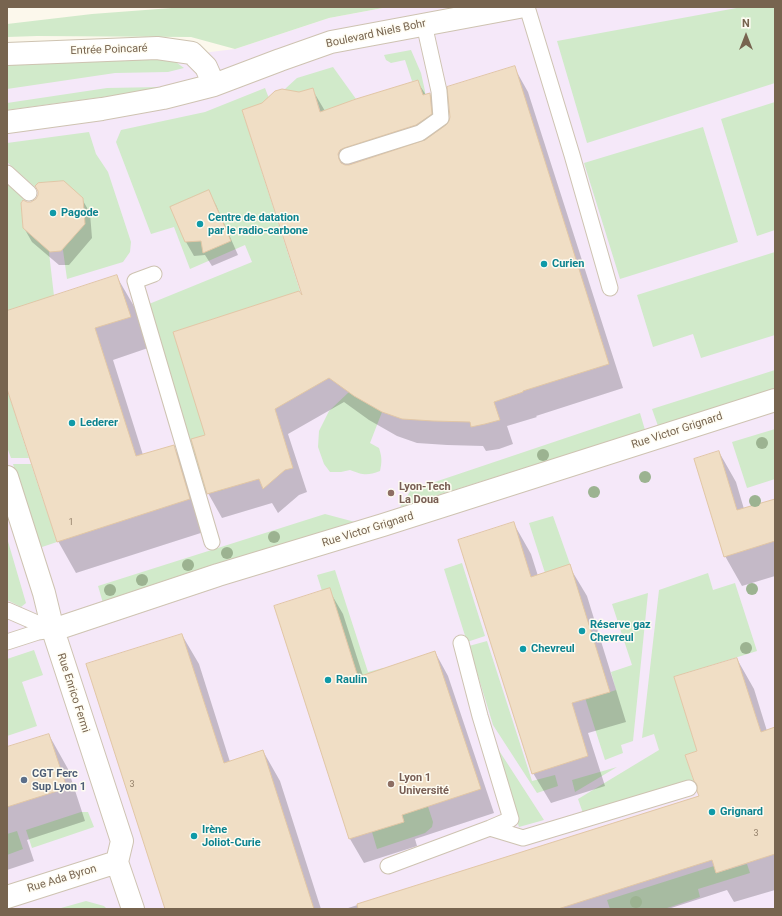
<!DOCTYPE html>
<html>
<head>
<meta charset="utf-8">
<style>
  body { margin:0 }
  #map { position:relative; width:782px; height:916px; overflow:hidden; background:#fcf8ec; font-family:Roboto,sans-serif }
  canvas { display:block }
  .frame { position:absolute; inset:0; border:8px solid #77644f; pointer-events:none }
  .north { position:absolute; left:726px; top:16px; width:40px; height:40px; -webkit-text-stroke:3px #fefcf2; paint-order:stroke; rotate:0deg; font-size:11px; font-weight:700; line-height:16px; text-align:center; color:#77644f }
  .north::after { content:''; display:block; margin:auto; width:14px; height:18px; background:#77644f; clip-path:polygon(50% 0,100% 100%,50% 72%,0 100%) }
</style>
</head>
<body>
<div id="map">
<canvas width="782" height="916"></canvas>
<div class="frame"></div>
<div class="north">N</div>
</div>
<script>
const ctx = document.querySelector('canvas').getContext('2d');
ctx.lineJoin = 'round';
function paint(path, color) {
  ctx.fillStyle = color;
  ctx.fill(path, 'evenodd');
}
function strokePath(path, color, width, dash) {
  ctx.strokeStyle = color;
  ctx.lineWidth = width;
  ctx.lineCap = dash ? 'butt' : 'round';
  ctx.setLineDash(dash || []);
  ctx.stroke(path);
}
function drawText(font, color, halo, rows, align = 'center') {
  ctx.font = font + ' Roboto,sans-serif';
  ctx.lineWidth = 3;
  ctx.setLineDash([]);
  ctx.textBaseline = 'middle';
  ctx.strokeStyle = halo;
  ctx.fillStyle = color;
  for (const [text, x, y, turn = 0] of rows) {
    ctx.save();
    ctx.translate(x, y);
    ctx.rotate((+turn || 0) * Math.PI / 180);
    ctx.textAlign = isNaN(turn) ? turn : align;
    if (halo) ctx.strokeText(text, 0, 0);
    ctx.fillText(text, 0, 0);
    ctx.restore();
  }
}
const education = new Path2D(`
  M388 7H775V909H7V77L235 49 329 18Z`);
const green = new Path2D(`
  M185 7H388L329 18 235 49 191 37 37 36 7 37V24L92 14Z
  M742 7H775V83L587 143 557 41Z
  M411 50 421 73 425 91 426 107 418 80 412 81 405 60 391 63 386 60 384 55Z
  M166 58 173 60 184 68 168 72 115 73 7 89V63Z
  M333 67 356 99 352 100 326 128 313 88 287 96 285 89 297 78Z
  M161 87 140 92 7 110V103L107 88Z
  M265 88 270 101 242 110 300 291 173 332 223 490 205 493 149 304 252 262 245 245 190 269 174 227 151 234 116 142 121 130 205 112Z
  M775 102V230L757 236 721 119Z
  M703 127 738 242 620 279 584 163Z
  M89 132 96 154 108 172 131 242 130 252 123 262 67 279 62 243 64 181 38 183 35 187 7 162V143Z
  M7 184 24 199 21 202 23 228 42 245 48 244 54 296 7 311Z
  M775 252V335L701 358 693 334 653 347 637 295Z
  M775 370V389L658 426 652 409Z
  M7 389 29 458H11L7 447Z
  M349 392 382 412 370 443 379 448C382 457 382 462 380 471 367 476 363 475 350 470L341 472H330L324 464 318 447 319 431 329 411Z
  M640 413 645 430 400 507 411 490Z
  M775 429V479L747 488 732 442Z
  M13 464H31L57 542 39 548Z
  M325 514 355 522 103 603 98 586Z
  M553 516 570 564 610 692 616 690 611 672 632 665 612 604 648 593 633 741 621 745 623 753 605 760 529 523Z
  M7 538 26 603 21 607 7 600Z
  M462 563 485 636 467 642 444 569Z
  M335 570 368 672 383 668 433 822 432 827 425 833 377 849 372 832 404 821 330 589 322 591 317 575Z
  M708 573 713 590 735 583 757 651 674 677 697 751 685 755 694 782 584 816 578 799 659 750 654 734 642 738 659 590Z
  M487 641 532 781 555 775 558 786 537 793 493 725 469 646Z
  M34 650 43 675 22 682 37 726 7 736V659Z
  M487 732 544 820 519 827Z
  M617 767 575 792 572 780Z
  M81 812H88L94 827 32 848 26 830Z
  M17 831 23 849 7 855V834Z
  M747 864 750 873 698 889 700 897 664 909H610L607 900 714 866 716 873Z
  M86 901 104 906 107 909H61V908Z`);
const shadow = new Path2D(`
  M514 67 528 92 623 388 536 416 537 417 507 426 513 444 499 449 486 451 483 446 447 445 417 443 397 436 369 420 344 402 288 434 307 492 299 495 278 513 272 503 222 518 208 493 207 435 304 300 299 93 312 89 325 111 417 81 426 95 430 94 444 118V128Z
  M208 191 216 205 238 255 212 266 205 255 194 256 186 242 171 207Z
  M82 199 90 213 92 238 69 265H59L32 242 24 228 27 203Z
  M117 277 135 308 148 348 113 360 143 455 173 446 192 477 207 531 76 573 58 541 7 386V312Z
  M719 452 736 482 744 509 775 500V576L742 586 725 556Z
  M514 524 531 554 538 576 569 566 587 596 626 722 588 733 605 786 551 803 533 773Z
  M329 590 343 614 363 676 435 652 448 676 494 813 415 839 417 846 364 863 350 839 275 607Z
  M182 635 199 664 230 762 263 751 280 781 321 909H166Z
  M737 659 754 689 767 731H775V890L734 902 727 890 668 909H345L700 796 698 752Z
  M49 735 68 769 85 821 27 840 34 861 7 870V748Z`);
const building = new Path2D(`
  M515 66 609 364 523 391V392L494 402 500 420 485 424 471 427 470 422 433 421 402 419 382 412 354 396 329 378 275 409 293 468 285 470 263 489 259 479 207 494 191 439 205 435 173 332 299 291 302 295 242 110 262 103 275 91 282 89 299 92 313 88 320 112 356 99 418 80 423 95 430 93 432 114 416 125 344 148 340 150 338 154 339 159 341 163 345 165H349L425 140 446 125 449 121 450 117 447 87Z
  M64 181 83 198 85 224 61 251 50 252 23 228 21 203 23 200 27 202H31L36 199 38 195V191L35 186 38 183Z
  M209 190 231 241 203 253 201 241 185 242 170 207Z
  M117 275 131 317 95 328 136 456 174 445 190 499 57 542 7 389V311Z
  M719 451 737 510 775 499V541L724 557 694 459Z
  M514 522 531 577 570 564 610 692 572 703 588 756 532 774 458 540Z
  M330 588 358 677 435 651 481 789 402 815 404 822 349 839 274 606Z
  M182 634 224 763 263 750 314 909H165L86 664Z
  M737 658 761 732 775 727V854L716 873 712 860 558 909H358L357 904 699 796 697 791V785L694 781 685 755 697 751 674 677Z
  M49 734 67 788 7 807V747Z`);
const lane = new Path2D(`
  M527 7 572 155 610 288
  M347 156 420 133 441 118 439 91 424 24
  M7 173 29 193
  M154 274 135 281 212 542
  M7 610 53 630
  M7 642 38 632 53 630
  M461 643 480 716 511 819 490 828
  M388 866 490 828 523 838 689 788`);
const street = new Path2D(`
  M7 54 157 48 192 53 206 67 214 85
  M7 122 102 109 163 98 214 85 280 60 331 42 519 7
  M7 477 44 593 53 630 122 841 117 862 133 909
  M53 630 218 575 383 525 775 400
  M7 897 117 862`);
const trees = [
  [762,443],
  [543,455],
  [645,477],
  [594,492],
  [755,501],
  [274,537],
  [227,553],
  [188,565],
  [142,580],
  [752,589],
  [110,590],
  [746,648],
  [636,902]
];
const markers = [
  [53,213,4,"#0f9aa8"],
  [200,224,4,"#0f9aa8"],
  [544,264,4,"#0f9aa8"],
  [72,423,4,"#0f9aa8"],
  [391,493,4,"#8d6e63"],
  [582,631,4,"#0f9aa8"],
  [523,649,4,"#0f9aa8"],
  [328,680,4,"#0f9aa8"],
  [24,780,4,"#5c6f8a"],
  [391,784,4,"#8d6e63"],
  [712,812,4,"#0f9aa8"],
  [194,836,4,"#0f9aa8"]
];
const numberNames = [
  ["1",71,523],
  ["3",132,785],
  ["3",756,834]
];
const streetNames = [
  ["Boulevard Niels Bohr",376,34,-12],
  ["Entrée Poincaré",109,50,-2],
  ["Rue Victor Grignard",677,431,-18],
  ["Rue Victor Grignard",368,530,-17],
  ["Rue Enrico Fermi",73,693,72],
  ["Rue Ada Byron",62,879,-17]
];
const cultureNames = [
  ["Pagode",61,213],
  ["Centre de datation",208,218],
  ["par le radio-carbone",208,231],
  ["Curien",552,264],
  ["Lederer",80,423],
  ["Réserve gaz",590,625],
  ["Chevreul",590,638],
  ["Chevreul",531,649],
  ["Raulin",336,680],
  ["Grignard",720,812],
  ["Irène",202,830],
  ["Joliot-Curie",202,843]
];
const educationNames = [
  ["Lyon-Tech",399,487],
  ["La Doua",399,500],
  ["Lyon 1",399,778],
  ["Université",399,791]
];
const serviceNames = [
  ["CGT Ferc",32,774],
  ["Sup Lyon 1",32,787]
];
paint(education, '#f5e8f9');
paint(green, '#d1eaca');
paint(shadow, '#0003');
paint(building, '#f0dec5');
strokePath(building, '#e2c7a6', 1);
strokePath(lane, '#cec3b1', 17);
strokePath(street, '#cec3b1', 24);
strokePath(lane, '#fff', 15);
strokePath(street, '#fff', 22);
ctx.fillStyle = '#9cb391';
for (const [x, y] of trees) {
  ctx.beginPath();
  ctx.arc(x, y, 6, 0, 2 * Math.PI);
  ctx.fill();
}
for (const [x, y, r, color] of markers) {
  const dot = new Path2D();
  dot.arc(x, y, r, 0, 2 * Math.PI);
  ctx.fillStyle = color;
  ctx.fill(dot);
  strokePath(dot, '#fefcf2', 1.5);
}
drawText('9px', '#95826c', null, numberNames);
drawText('11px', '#77644f', '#fefcf2', streetNames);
drawText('bold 11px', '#0d838f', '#fefcf2', cultureNames, 'left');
drawText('bold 11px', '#785e54', '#fefcf2', educationNames, 'left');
drawText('bold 11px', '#4e5e75', '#fefcf2', serviceNames, 'left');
</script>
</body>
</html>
